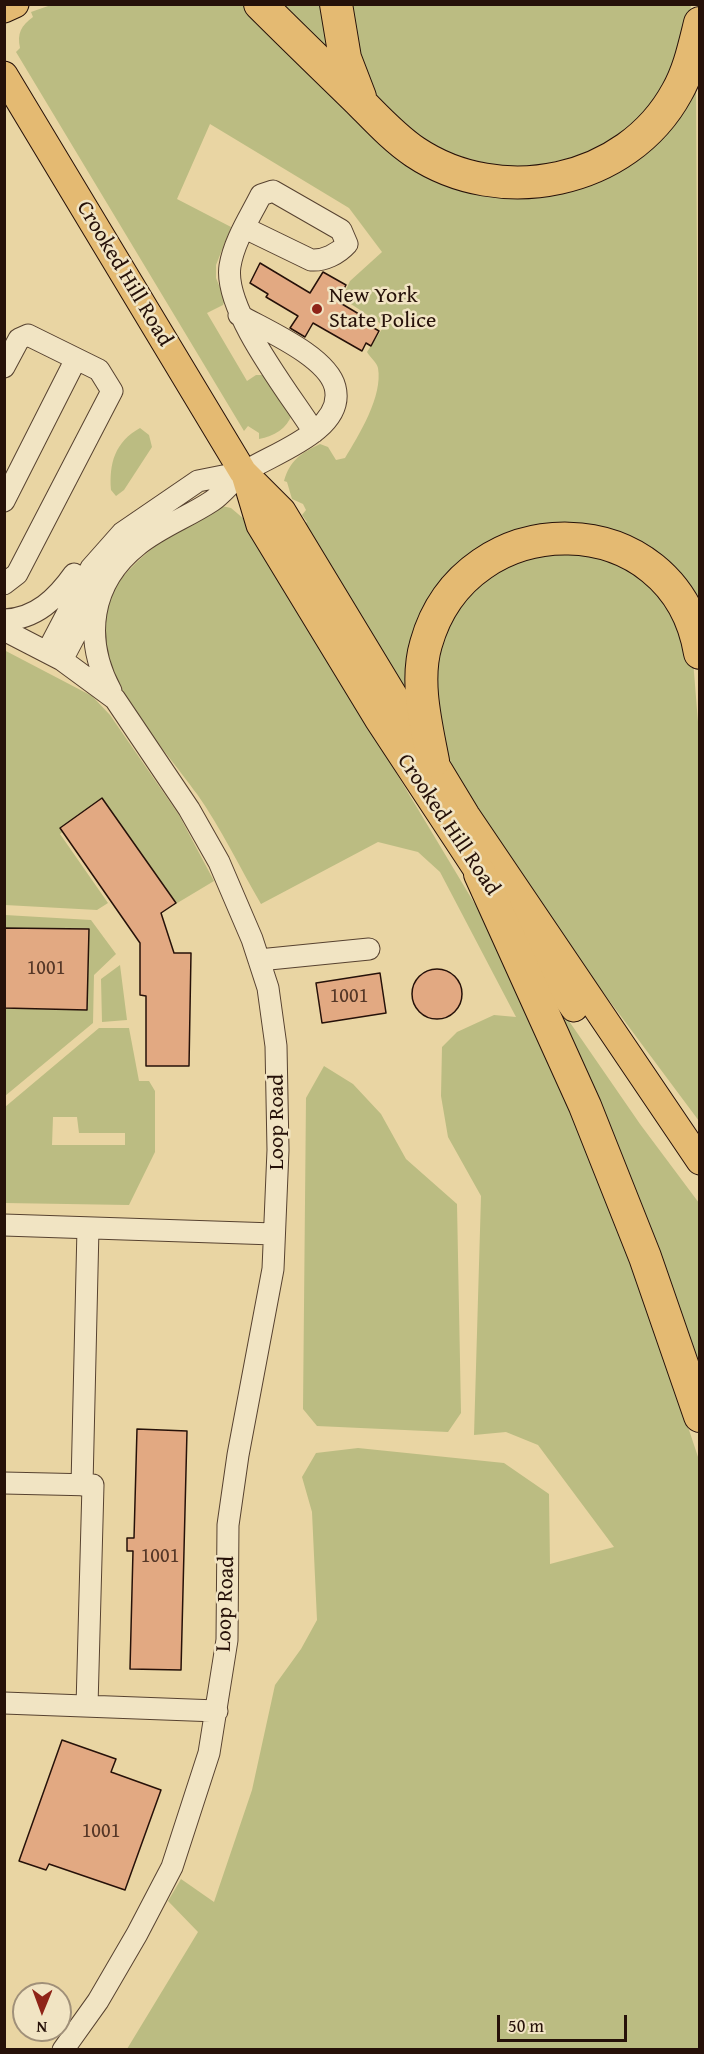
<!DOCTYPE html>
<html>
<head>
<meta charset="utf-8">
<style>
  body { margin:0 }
  #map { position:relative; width:704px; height:2054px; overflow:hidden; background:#e9d5a3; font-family:"Gentium Book Plus",serif }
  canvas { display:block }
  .frame { position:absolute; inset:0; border:6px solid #261109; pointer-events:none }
  .north { position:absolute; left:12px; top:1982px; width:60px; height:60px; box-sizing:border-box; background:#f1e4c3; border:2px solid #a09079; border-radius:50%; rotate:181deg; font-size:16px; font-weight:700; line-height:24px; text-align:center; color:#261109 }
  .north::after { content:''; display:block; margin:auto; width:21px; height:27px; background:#8f2418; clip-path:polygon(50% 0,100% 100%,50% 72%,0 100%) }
  .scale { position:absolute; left:497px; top:2015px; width:130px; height:27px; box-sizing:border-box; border:3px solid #261109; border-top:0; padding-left:8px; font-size:18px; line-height:21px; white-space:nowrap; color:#261109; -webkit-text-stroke:4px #f1e4c3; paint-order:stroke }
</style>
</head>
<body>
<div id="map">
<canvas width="704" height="2054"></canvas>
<div class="frame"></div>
<div class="north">N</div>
<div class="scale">50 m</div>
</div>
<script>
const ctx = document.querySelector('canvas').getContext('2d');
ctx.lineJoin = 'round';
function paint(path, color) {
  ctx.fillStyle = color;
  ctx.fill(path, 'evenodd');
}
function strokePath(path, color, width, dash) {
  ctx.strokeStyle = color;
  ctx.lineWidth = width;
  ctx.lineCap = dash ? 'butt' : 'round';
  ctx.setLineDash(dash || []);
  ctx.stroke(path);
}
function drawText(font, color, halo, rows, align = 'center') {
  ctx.font = font + ' "Gentium Book Plus",serif';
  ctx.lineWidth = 5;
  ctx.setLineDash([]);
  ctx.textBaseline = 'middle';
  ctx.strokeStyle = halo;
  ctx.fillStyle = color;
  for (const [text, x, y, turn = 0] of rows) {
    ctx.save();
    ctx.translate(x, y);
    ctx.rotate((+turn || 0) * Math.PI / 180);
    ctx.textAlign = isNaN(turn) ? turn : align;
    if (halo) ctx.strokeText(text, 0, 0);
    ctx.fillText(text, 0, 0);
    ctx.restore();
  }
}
const green = new Path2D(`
  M51 5H248L428 169 560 187 696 81 699 626 675 577 534 528 484 546 441 584 413 705 304 524 307 522 302 515 306 510 303 504 292 499 287 482 284 481C290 460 301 453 320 444L328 447 336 460 345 458C359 435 383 396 378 368 377 363 370 357 367 352L384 326 342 298 350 281 382 252 349 208 210 124 177 199 231 227 216 265V278L225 300 223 305 207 313 247 381 256 375H264L292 414C287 429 274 436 259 439V433L248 426 244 431 16 52 20 48C17 33 21 26 33 17L31 12Z
  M274 5H327L335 57Z
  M347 5H691L688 32 669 88 606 149 516 171 434 149 375 99 347 27Z
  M140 428 149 435 152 447 124 490 116 496 111 490C109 463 115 442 140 428Z
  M217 505 231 508 244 519 479 911 535 1020 609 1189 699 1460V2049H127L198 1932 168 1901 181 1879 214 1902 252 1790 275 1685 301 1649 317 1620 312 1512 302 1477 316 1453 358 1448 504 1463 549 1494 550 1564 614 1547 538 1445 506 1432 474 1435 481 1196 448 1137 441 1096 442 1047 457 1032 494 1015 516 1017 440 872 418 852 378 842 261 904C240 868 221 828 197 794 177 766 111 687 105 658 101 642 102 620 107 604 117 568 185 522 217 505Z
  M578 545 629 563 672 605 693 660 700 747 699 1121 541 909 461 787 442 740 432 679 441 624 474 579 520 552Z
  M4 650 92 696 110 715 179 815 214 881 174 905 101 803 60 834 108 903 97 910 5 905Z
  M5 915 91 920 116 954 94 975 93 1023 5 1096 4 1008 87 1010 89 930 5 928Z
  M120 965 127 1020 102 1022 101 979Z
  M551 995 640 1124 699 1203V1392Z
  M99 1028H129L139 1081H149L155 1091V1152L129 1205 5 1203V1107ZM53 1117H77L79 1133H125V1145H52Z
  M324 1066 353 1084 381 1114 406 1159 457 1204 461 1413 448 1432 317 1426 303 1409 306 1098Z`);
const building = new Path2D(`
  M260 263 310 293 323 272 346 285 337 301 369 320 367 324 379 331 371 346 366 343 362 351 313 323 305 337 290 328 298 316 266 297 268 294 250 283Z
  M102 798 176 903 161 913 174 953H191L189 1066H146V996L140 995V943L60 828Z
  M4 928 89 929 87 1010 4 1008Z
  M412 994a25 25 0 1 1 50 0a25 25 0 1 1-50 0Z
  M380 973 386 1013 322 1023 316 983Z
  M137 1429 187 1431 181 1670 130 1669 133 1551H127V1538H134Z
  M62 1740 116 1759 111 1772 161 1790 125 1890 49 1864 46 1870 19 1861Z`);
const minor = new Path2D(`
  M245 228 311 260C324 261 338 254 347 244L341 230 273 191 261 195C250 217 234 241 230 266 223 310 290 394 314 432
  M4 367 19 339 28 335 99 370 112 391 17 574 4 584
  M4 501 76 359
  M4 620C36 619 57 598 74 574
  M4 630 62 660 115 699 189 809 219 862 252 939 268 988 276 1046 278 1150 273 1269 238 1455 228 1525 227 1640 209 1753 172 1867 137 1934 98 2001 63 2050
  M47 652 91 568 122 533 198 481 243 472
  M62 660 94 599
  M111 691C83 639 90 583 138 545 160 527 188 517 212 501 224 493 233 479 246 471 274 453 346 430 335 387 327 356 265 330 239 315
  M259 960 369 949
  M4 1225 274 1234
  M4 1483 93 1485 87 1706
  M82 1485 88 1228
  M4 1703 217 1711`);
const major = new Path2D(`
  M4 9 15 4
  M4 75 243 472 282 511 466 815 700 1161
  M246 478 260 525 378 719 480 874 574 1008`);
const highway = new Path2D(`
  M260 4C292 36 325 68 358 100 376 118 394 138 415 152 500 209 627 184 677 92 689 71 694 47 700 23
  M336 4 345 58 360 97
  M433 761C426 724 415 681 426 644 466 501 675 503 700 653
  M480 874 585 1106 645 1257 700 1416`);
const markers = [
  [317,309,6,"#8f2418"]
];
const numberNames = [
  ["1001",46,969],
  ["1001",349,997],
  ["1001",160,1557],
  ["1001",101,1832]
];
const streetNames = [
  ["Crooked Hill Road",124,274,59],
  ["Crooked Hill Road",448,825,56],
  ["Loop Road",277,1122,-90],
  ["Loop Road",226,1604,-88]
];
const poiNames = [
  ["New York",329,296],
  ["State Police",329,321]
];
paint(green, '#bbbc82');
paint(building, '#e2a982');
strokePath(building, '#261109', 1.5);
strokePath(minor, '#574230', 23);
strokePath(major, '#261109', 29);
strokePath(highway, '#261109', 34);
strokePath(minor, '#f1e4c3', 21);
strokePath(major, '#e4ba72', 27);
strokePath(highway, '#e4ba72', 32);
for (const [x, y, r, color] of markers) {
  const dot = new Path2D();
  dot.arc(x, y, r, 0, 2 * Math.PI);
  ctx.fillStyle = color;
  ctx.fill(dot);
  strokePath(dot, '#f1e4c3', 2);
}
drawText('20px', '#553727', null, numberNames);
drawText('22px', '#261109', '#f1e4c3', streetNames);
drawText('22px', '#261109', '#f1e4c3', poiNames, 'left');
</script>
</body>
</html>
